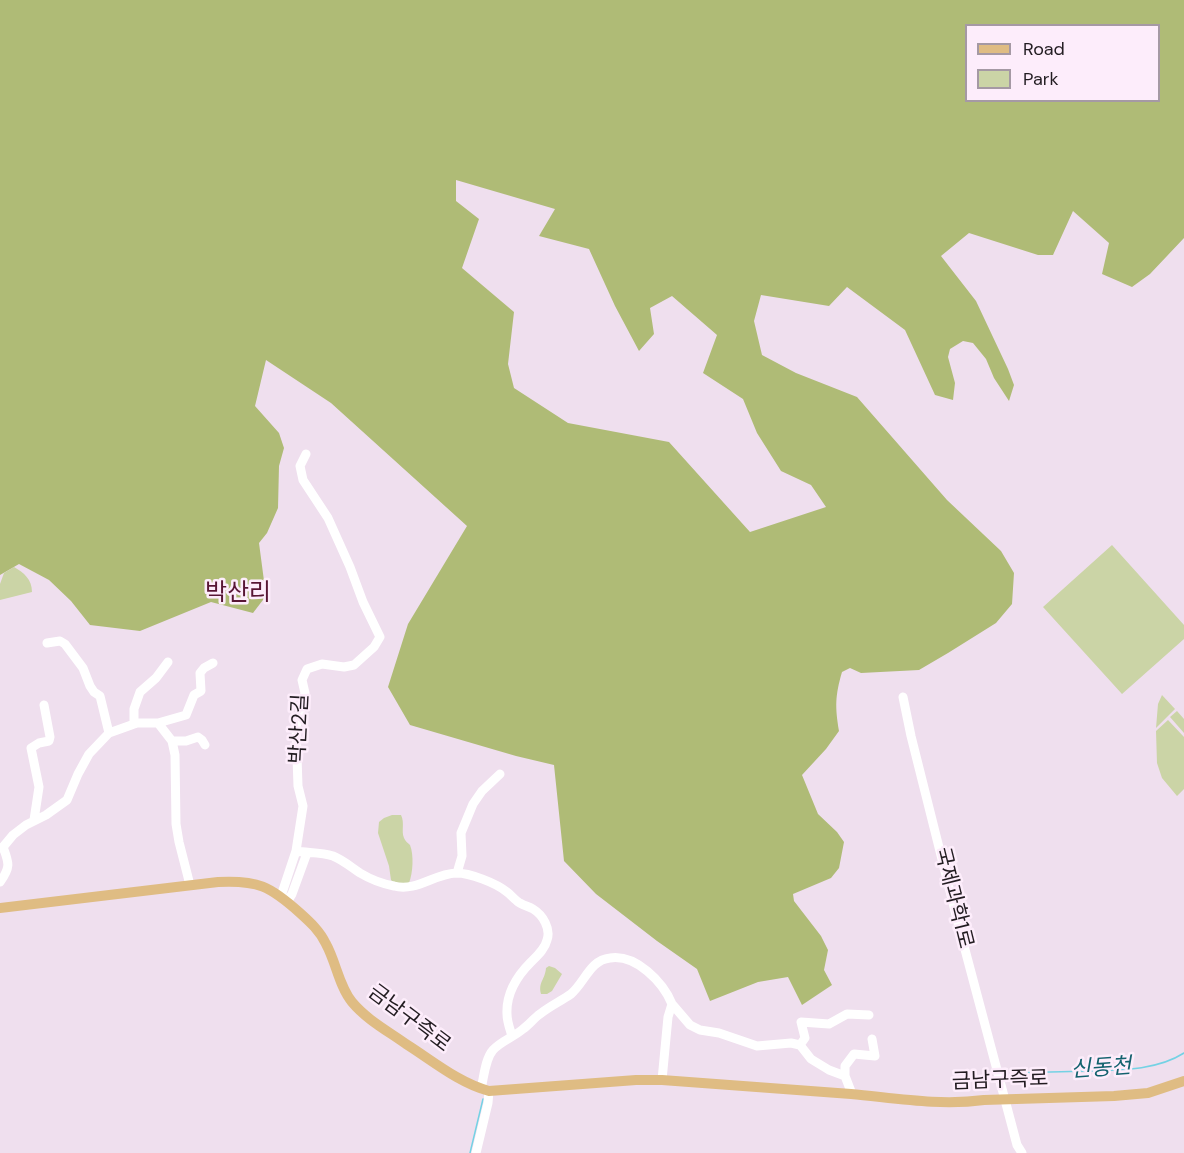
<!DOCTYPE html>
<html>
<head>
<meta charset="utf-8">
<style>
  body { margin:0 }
  #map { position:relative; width:1184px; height:1153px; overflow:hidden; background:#efdfee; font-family:"DM Sans",sans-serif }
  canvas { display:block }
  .legend { position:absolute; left:965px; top:24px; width:195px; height:78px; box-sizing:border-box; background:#fdedfb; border:2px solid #a599a4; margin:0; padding:8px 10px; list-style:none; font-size:18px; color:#221c21 }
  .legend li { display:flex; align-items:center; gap:12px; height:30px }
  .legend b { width:30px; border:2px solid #a599a4 }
</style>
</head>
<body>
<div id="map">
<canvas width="1184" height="1153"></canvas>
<ul class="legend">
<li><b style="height:8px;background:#dfbc83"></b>Road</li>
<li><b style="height:16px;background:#cbd4a6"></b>Park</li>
</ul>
</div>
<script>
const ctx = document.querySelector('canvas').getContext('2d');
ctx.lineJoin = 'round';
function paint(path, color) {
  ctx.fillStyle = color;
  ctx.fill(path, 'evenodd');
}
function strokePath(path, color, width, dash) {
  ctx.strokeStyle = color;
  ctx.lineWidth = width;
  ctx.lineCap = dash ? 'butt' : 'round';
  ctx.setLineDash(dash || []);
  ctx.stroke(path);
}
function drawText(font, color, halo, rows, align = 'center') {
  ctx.font = font + ' "DM Sans","Noto Sans KR",sans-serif';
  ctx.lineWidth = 5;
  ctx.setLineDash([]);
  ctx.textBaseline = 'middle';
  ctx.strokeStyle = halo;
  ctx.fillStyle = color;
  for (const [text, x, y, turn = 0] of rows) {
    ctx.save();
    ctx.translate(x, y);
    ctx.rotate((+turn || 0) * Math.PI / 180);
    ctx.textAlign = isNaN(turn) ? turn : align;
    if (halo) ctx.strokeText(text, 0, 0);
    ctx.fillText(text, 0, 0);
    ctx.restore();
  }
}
const green = new Path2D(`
  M1112 545 1184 625V639L1122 694 1043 607Z
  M14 567C24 573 32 579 32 592L0 600V584L4 573Z
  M1162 695 1175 709 1156 728 1158 704Z
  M1177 711 1184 719V733L1170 717Z
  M1168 720 1184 737V789L1177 796 1162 778 1157 763 1156 731Z
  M392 815H401C405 823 401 831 404 838 405 841 408 843 410 845 414 855 413 873 409 883L395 884 391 880 389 866 378 833 379 822 384 818Z
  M549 966 555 968 562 974 552 991 547 994H541C538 982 545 980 546 968Z`);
const forest = new Path2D(`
  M0 0H1184V238L1150 274 1132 287 1102 274 1109 243 1073 211 1053 255H1038L969 233 941 256 976 301 1008 369 1014 385 1009 401 994 378 986 359 973 343 963 341 950 349 948 357 955 383 953 400 935 395 905 330 847 287 829 306 761 295 754 321 762 355 796 373 857 397 947 500 1001 551 1014 573 1012 604 996 623 948 653 919 670 861 673 850 668 842 672C835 696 835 707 839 731L826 749 802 775 818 814 837 832 844 842 839 868 831 878 793 894 794 901 821 936 828 950 824 970 832 985 802 1005 788 977 758 982 710 1001 697 969 657 941 596 894 564 861 554 765 516 756 410 725 388 687 408 624 467 526 331 403 266 360 255 406 279 433 284 448 279 466 278 508 267 533 259 543 266 596 253 613 211 602 140 631 90 625 71 601 49 580 19 564 0 575ZM966 26H1158V100H966ZM456 180 555 209 539 236 589 249 615 306 639 351 654 334 650 308 672 296 717 335 703 373 743 399 757 433 781 471 811 485 826 507 750 532 669 442 568 423 514 388 508 364 514 312 462 268 479 219 456 201Z`);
const stream = new Path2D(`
  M1015 1073C1038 1072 1062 1072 1085 1071 1118 1070 1156 1071 1184 1053
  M470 1153 483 1099`);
const minor = new Path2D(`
  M47 643 60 641 65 644 83 668 90 686 94 692 100 696 109 733
  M903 697 911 736 959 927 1017 1145 1022 1153
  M158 723 186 715 194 695 201 691 200 673 204 668 213 663
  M134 724V709L140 692 156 678 168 662
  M172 741H186L198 737 202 740 205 745
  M34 820 39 787 31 748 39 743 49 741 50 737 44 705
  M0 848 3 847 13 835 26 825 46 815 67 800 78 774 89 754 109 733 137 723H158L172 741 175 755 176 824 179 842 190 885
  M296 851C308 853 321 852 333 856 343 860 351 867 360 873 370 879 383 884 394 886 416 892 434 874 456 873 470 873 496 883 507 892 510 894 513 898 517 901 521 905 528 906 533 909 543 915 551 929 547 940 545 949 537 956 531 962 517 976 506 993 507 1014 507 1022 510 1029 512 1036
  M457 873 462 856 461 833 473 804 482 791 500 774
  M0 882C11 867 9 863 3 847
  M281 896 296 851 303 806 298 786 296 727 305 693 302 680 307 669 322 664 344 667 354 665 374 647 380 637 363 602 350 567 328 518 303 480 300 466 306 454
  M287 902 292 894 307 853
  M672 1004 690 1025 700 1030 719 1033 757 1046 791 1043 800 1045
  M800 1045 805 1038 801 1022 829 1024 847 1014 869 1015
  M800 1045 811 1059 829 1070 845 1076 852 1094
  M845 1076V1066L854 1054 875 1056 872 1039
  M481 1089C484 1077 485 1059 493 1050 501 1041 514 1037 523 1029 529 1025 534 1018 540 1014 550 1006 561 1001 571 994 585 982 590 960 610 958 636 954 663 982 672 1004L668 1017 662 1080
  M476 1153 488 1103 489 1091`);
const major = new Path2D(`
  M0 908 218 882C258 880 270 886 300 913 310 922 320 931 326 944 336 962 339 986 352 1002 367 1020 388 1031 406 1044 433 1061 459 1083 489 1091L636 1080H662C725 1085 788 1089 851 1094 895 1098 939 1106 984 1100L1114 1096 1148 1093 1184 1081`);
const streetNames = [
  ["박산2길",300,729,-87],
  ["국제과학1로",953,898,76],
  ["금남구즉로",409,1019,37],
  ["금남구즉로",1000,1081,-2]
];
const waterNames = [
  ["신동천",1101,1069,-4]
];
const quarterNames = [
  ["박산리",238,594]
];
paint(green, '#cbd4a6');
paint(forest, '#afbb76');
strokePath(stream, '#74d2e4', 1.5);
strokePath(minor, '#fff', 9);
strokePath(major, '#dfbc83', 10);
drawText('21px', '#221c21', '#fdedfb', streetNames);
drawText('italic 22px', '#13626e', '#fdedfb', waterNames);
drawText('24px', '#581634', '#fdedfb', quarterNames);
</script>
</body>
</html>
